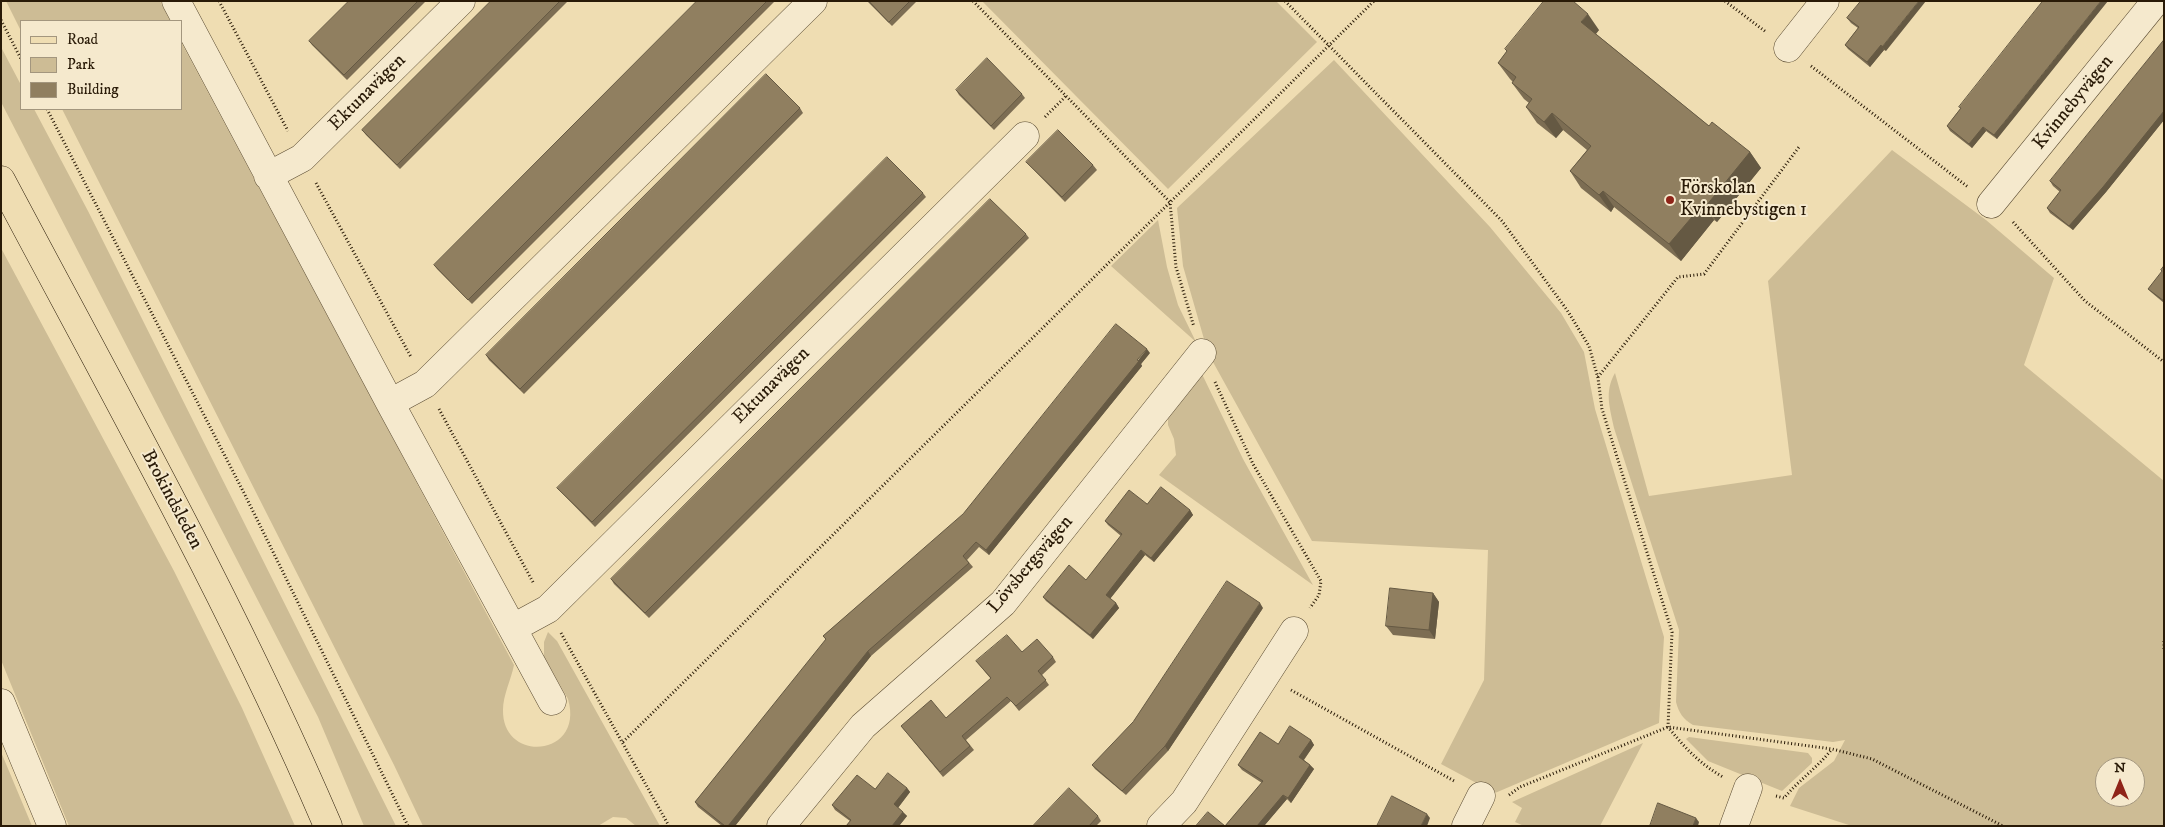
<!DOCTYPE html>
<html>
<head>
<meta charset="utf-8">
<style>
  body { margin:0 }
  #map { position:relative; width:2165px; height:827px; overflow:hidden; background:#efddb2; font-family:"IM FELL DW Pica",serif }
  canvas { display:block }
  .frame { position:absolute; inset:0; border:2px solid #291a07; pointer-events:none }
  .legend { position:absolute; left:20px; top:20px; width:162px; height:90px; box-sizing:border-box; background:#f5e9cd; border:1px solid #a3967e; margin:0; padding:6px 9px; list-style:none; font-size:15px; color:#291a07 }
  .legend li { display:flex; align-items:center; gap:10px; height:25px }
  .legend b { width:25px; border:1px solid #a3967e }
  .north { position:absolute; left:2095px; top:757px; width:50px; height:50px; box-sizing:border-box; background:#f5e9cd; border:1px solid #a3967e; border-radius:50%; rotate:0deg; font-size:14px; font-weight:700; line-height:20px; text-align:center; color:#291a07 }
  .north::after { content:''; display:block; margin:auto; width:18px; height:22px; background:#8f2418; clip-path:polygon(50% 0,100% 100%,50% 72%,0 100%) }
</style>
</head>
<body>
<div id="map">
<canvas width="2165" height="827"></canvas>
<div class="frame"></div>
<ul class="legend">
<li><b style="height:6px;background:#efddb2"></b>Road</li>
<li><b style="height:14px;background:#cdbc95"></b>Park</li>
<li><b style="height:14px;background:#907f60"></b>Building</li>
</ul>
<div class="north">N</div>
</div>
<script>
const ctx = document.querySelector('canvas').getContext('2d');
ctx.lineJoin = 'round';
function paint(path, color) {
  ctx.fillStyle = color;
  ctx.fill(path, 'evenodd');
}
function strokePath(path, color, width, dash) {
  ctx.strokeStyle = color;
  ctx.lineWidth = width;
  ctx.lineCap = dash ? 'butt' : 'round';
  ctx.setLineDash(dash || []);
  ctx.stroke(path);
}
function drawText(font, color, halo, rows, align = 'center') {
  ctx.font = font + ' "IM FELL DW Pica",serif';
  ctx.lineWidth = 4;
  ctx.setLineDash([]);
  ctx.textBaseline = 'middle';
  ctx.strokeStyle = halo;
  ctx.fillStyle = color;
  for (const [text, x, y, turn = 0] of rows) {
    ctx.save();
    ctx.translate(x, y);
    ctx.rotate((+turn || 0) * Math.PI / 180);
    ctx.textAlign = isNaN(turn) ? turn : align;
    if (halo) ctx.strokeText(text, 0, 0);
    ctx.fillText(text, 0, 0);
    ctx.restore();
  }
}
const green = new Path2D(`
  M6 1H160L170 21H21V31Z
  M982 1H1276L1317 42 1168 189Z
  M181 42 514 665C511 680 503 695 503 710 502 764 585 757 568 699L544 657V642L548 632 557 641 660 826H636L626 818 613 817 598 826H423L394 765 62 109H181Z
  M1 47 21 85V109H34L88 211 396 826H364L318 717 1 102Z
  M1334 60 1490 227 1561 313 1584 352 1595 409 1664 637 1659 723 1495 793 1441 764 1484 680 1488 550 1312 541 1208 353 1183 266 1177 208Z
  M1892 150 1986 220 2054 278 2024 365 2164 481V826H1852L1790 806 1799 788 1834 761 1845 740 1833 742 1693 725C1683 719 1679 713 1676 702L1679 630 1614 428C1610 408 1604 392 1615 373L1649 496 1792 475 1768 281ZM2105 767H2135V797H2105Z
  M1158 220 1167 267 1178 305 1196 342 1111 266Z
  M1 248 174 571 242 708 295 826H69L1 660Z
  M1201 372 1243 459 1313 585 1159 475 1176 455 1174 439 1168 425V415Z
  M1689 737 1808 753 1812 758V763L1782 791 1708 761 1686 739Z
  M1643 743 1600 826H1524L1515 822 1522 808 1512 802Z
  M1 752 32 826H1Z`);
const path = new Path2D(`
  M219 1 288 131
  M973 1 1170 202 1176 267 1194 327
  M1285 1 1502 221 1567 310 1589 346 1598 378 1602 409 1672 632 1668 727C1685 748 1700 764 1723 777
  M1725 1 1766 32
  M1 20 21 59
  M1811 66 1968 187
  M47 109 245 495 408 826
  M1045 117 1066 96
  M316 183 411 357
  M2013 222 2085 301 2164 362
  M1598 377 1678 277 1704 274 1799 147
  M1215 382 1253 464 1321 581 1319 595 1310 608
  M439 409 534 584
  M561 633 669 826
  M2164 641V650
  M1291 690 1456 782
  M623 742 1374 1
  M1509 795 1520 787 1668 727 1832 749 1872 759 2003 826
  M1776 796 1784 798C1799 780 1818 767 1832 749`);
const minor = new Path2D(`
  M176 1 390 403 552 701
  M1788 48 1825 1
  M268 176 302 158 461 1
  M1991 204 2156 1
  M390 403 425 384 813 1
  M513 628 548 609 1025 136
  M1 703 52 826
  M781 826 863 726 1003 603 1202 353
  M1161 826 1184 802 1294 631
  M1466 826 1481 796
  M1734 826 1748 788`);
const major = new Path2D(`
  M1 180C114 393 233 604 328 826`);
const wall = new Path2D(`
  M349 1H426L347 80 312 45 309 41Z
  M491 1H568L400 169 366 135 362 130Z
  M697 1H775L472 304 437 269 434 265Z
  M867 1H917L892 26Z
  M1861 1 1886 51 1884 50 1870 67 1848 49 1845 45 1858 28 1851 23 1847 18Z
  M2043 1 1997 139 1986 131 1972 148 1950 131 1947 126Z
  M1599 30 1596 34 1709 126 1750 152 1761 168 1717 222 1714 220 1681 261 1614 207 1611 212 1581 188 1570 171 1587 150 1563 130 1556 138 1537 123 1526 107 1529 103 1524 99 1512 83 1513 82 1510 79 1498 63 1507 51 1505 49Z
  M2164 40V120L2106 192 2073 230 2050 213 2047 208 2060 192 2053 186 2050 181Z
  M956 90 1022 94 1025 98 994 130 959 95Z
  M800 108 803 113 524 394 489 360 486 355Z
  M1026 162 1093 165 1097 170 1065 202 1030 166Z
  M923 193 926 197 595 527 561 492 557 488Z
  M1026 234 1029 238 649 618 614 584 611 579Z
  M2164 266V303L2152 293 2148 289 2162 272 2161 270Z
  M1150 353 1141 364 1142 366 989 555 979 547 967 560 973 567 871 656 735 826H722L698 807 695 802 826 640 823 636Z
  M1147 504 1190 510 1193 515 1154 562 1145 555 1110 599 1116 603 1119 608 1093 639 1046 601 1043 597 1086 580 1121 536 1108 525 1105 521Z
  M1433 593 1439 602 1435 639 1393 635 1386 626Z
  M1263 608 1168 751 1126 795 1095 769 1092 765Z
  M1022 652 1053 657 1056 662 1042 675 1049 685 1019 711 1011 701 966 740 974 750 943 777 901 726 946 718 991 679 976 661Z
  M1311 740 1314 745 1304 760 1310 765 1314 769 1291 803 1287 799 1264 826H1225L1262 783 1242 770 1238 765 1278 744Z
  M907 788 910 792 898 808 907 816 899 826H846L850 821 835 810 832 805 875 789Z
  M1098 816 1101 821 1096 826H1033Z`);
const shadedWall = new Path2D(`
  M1919 1H1926L1886 51 1882 47Z
  M2101 1H2108L1997 139 1994 135Z
  M1588 14 1599 30 1592 38 1581 22Z
  M1881 45 1884 50 1870 67 1867 62Z
  M2164 111V120L2106 192 2073 230 2069 226Z
  M1552 113 1563 130 1556 138 1544 122Z
  M1983 127 1986 131 1972 148 1969 144Z
  M1750 152 1761 168 1717 222 1706 206Z
  M1603 191 1614 207 1611 212 1599 195Z
  M1703 204 1714 220 1681 261 1669 244Z
  M1147 349 1150 353 1141 364 1142 366 989 555 986 550Z
  M1190 510 1193 515 1154 562 1151 558Z
  M1141 550 1145 555 1109 600 1106 595Z
  M1433 593 1439 602 1435 639 1429 630Z
  M1116 603 1119 608 1093 639 1090 635Z
  M1260 603 1263 608 1168 751 1165 746Z
  M868 651 871 656 735 826H728Z
  M1311 740 1314 745 1302 762 1299 757Z
  M1310 765 1314 769 1291 803 1288 798Z
  M907 788 910 792 897 809 894 804Z
  M1283 795 1287 799 1264 826H1257Z
  M903 812 907 816 899 826H892Z
  M1427 814 1430 818 1427 826H1421Z
  M1696 818 1699 822 1698 826H1693Z`);
const building = new Path2D(`
  M349 1H418L344 75 309 41Z
  M491 1H560L397 165 362 130Z
  M697 1H767L468 300 434 265Z
  M869 1H910L889 22Z
  M1544 1H1573L1588 14 1581 22 1709 126 1712 122 1750 152 1706 206 1703 204 1669 244 1603 191 1599 195 1570 171 1591 146 1552 113 1544 122 1526 107 1532 99 1512 83 1516 77 1498 63 1507 51 1505 49Z
  M1861 1H1919L1882 47 1881 45 1867 62 1845 45 1859 27 1847 18Z
  M2043 1H2101L1994 135 1983 127 1969 144 1947 126 1961 108 1959 107Z
  M2164 40V111L2103 187 2069 226 2047 208 2061 190 2050 181Z
  M987 58 1022 94 991 126 956 90Z
  M766 74 800 108 520 389 486 355Z
  M1058 130 1093 165 1062 197 1026 162Z
  M887 157 923 193 592 522 557 488Z
  M990 199 1026 234 645 613 611 579Z
  M2164 266V301L2148 289 2162 271 2161 270Z
  M1116 324 1147 349 1137 360 1139 361 986 550 976 542 963 556 969 563 868 651 728 826H725L695 802 826 639 823 636 963 514Z
  M1161 487 1190 510 1151 558 1141 550 1106 595 1116 603 1090 635 1043 597 1069 565 1086 580 1122 534 1105 521 1129 490 1147 504Z
  M1227 581 1260 603 1165 746 1122 791 1092 765 1133 722Z
  M1390 588 1433 593 1429 630 1386 626Z
  M1007 635 1022 652 1037 639 1053 657 1038 671 1046 680 1016 706 1007 697 962 736 970 746 940 772 901 726 931 700 946 718 991 678 976 661Z
  M1290 726 1311 740 1299 757 1310 765 1288 798 1283 795 1257 826H1225L1263 781 1238 765 1260 732 1278 744Z
  M888 773 907 788 894 804 903 812 892 826H846L851 820 832 805 857 775 875 789Z
  M1069 788 1098 816 1089 826H1033Z
  M1392 796 1427 814 1421 826H1377Z
  M1658 803 1696 818 1693 826H1650Z
  M1208 812 1225 826H1196Z`);
const markers = [
  [1670,200,5,"#8f2418"]
];
const streetNames = [
  ["Ektunavägen",368,93,-45],
  ["Kvinnebyvägen",2074,103,-51],
  ["Ektunavägen",772,386,-45],
  ["Brokindsleden",171,500,62],
  ["Lövsbergsvägen",1031,565,-50]
];
const poiNames = [
  ["Förskolan",1680,189],
  ["Kvinnebystigen 1",1680,211]
];
paint(green, '#cdbc95');
strokePath(minor, '#5a4b32', 29);
strokePath(major, '#291a07', 29);
strokePath(path, '#291a07', 3, [1, 2.5]);
strokePath(minor, '#f5e9cd', 28);
strokePath(major, '#efddb2', 28);
paint(wall, '#7c6d53');
paint(shadedWall, '#655943');
paint(building, '#907f60');
strokePath(building, '#655943', 1);
for (const [x, y, r, color] of markers) {
  const dot = new Path2D();
  dot.arc(x, y, r, 0, 2 * Math.PI);
  ctx.fillStyle = color;
  ctx.fill(dot);
  strokePath(dot, '#f5e9cd', 2);
}
drawText('19px', '#291a07', '#f5e9cd', streetNames);
drawText('19px', '#291a07', '#f5e9cd', poiNames, 'left');
</script>
</body>
</html>
